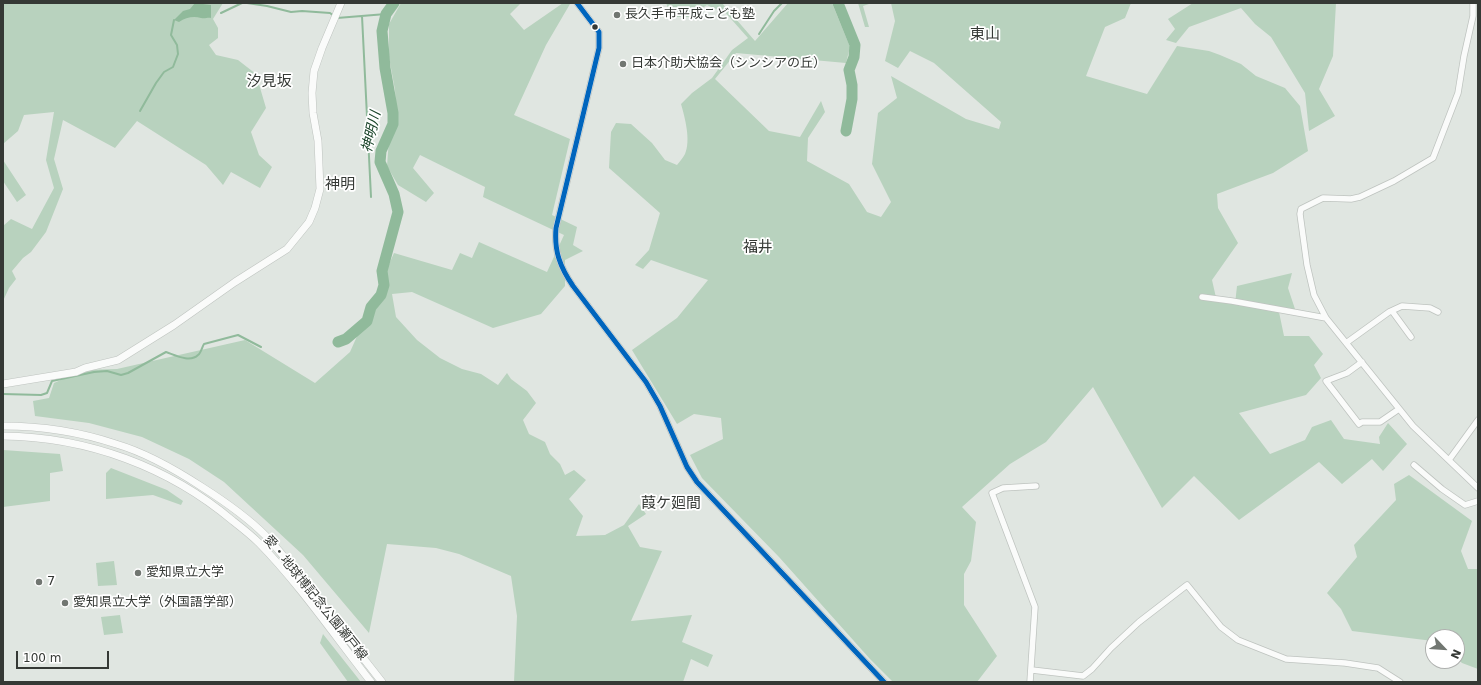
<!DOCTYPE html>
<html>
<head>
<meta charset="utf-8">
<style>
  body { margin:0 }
  #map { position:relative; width:1481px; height:685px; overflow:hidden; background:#e0e6e1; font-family:"DejaVu Sans",sans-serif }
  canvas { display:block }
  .frame { position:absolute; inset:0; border:4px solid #353935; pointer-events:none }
  .north { position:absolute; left:1425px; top:629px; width:40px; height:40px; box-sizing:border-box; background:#fff; border:1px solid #aeb0ae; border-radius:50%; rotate:115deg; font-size:11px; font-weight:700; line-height:16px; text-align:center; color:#353935 }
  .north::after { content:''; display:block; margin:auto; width:14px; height:18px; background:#717671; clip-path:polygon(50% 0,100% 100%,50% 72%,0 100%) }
  .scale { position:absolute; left:16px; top:651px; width:93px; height:18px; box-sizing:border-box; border:2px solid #353935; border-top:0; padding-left:5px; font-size:12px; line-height:14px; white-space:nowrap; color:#353935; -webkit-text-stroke:3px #fff; paint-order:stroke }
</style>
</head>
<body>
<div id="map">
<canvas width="1481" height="685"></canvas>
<div class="frame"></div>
<div class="north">N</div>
<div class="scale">100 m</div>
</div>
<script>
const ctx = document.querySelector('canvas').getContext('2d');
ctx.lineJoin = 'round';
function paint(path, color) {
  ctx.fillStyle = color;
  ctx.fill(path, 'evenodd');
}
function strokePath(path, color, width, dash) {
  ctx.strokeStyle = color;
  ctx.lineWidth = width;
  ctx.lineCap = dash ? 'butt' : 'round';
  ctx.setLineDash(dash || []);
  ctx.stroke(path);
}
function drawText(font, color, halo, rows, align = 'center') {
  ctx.font = font + ' "DejaVu Sans","Noto Sans JP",sans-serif';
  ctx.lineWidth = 3.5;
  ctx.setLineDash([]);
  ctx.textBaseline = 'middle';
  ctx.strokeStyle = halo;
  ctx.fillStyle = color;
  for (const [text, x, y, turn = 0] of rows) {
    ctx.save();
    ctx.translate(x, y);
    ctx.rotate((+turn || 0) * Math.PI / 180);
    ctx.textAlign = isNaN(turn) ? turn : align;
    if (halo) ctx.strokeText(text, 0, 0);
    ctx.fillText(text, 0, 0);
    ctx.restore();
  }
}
const green = new Path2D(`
  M3 3H223L213 19 218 28V38L209 45 216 55 238 60 256 74 266 108 251 132 259 155 272 167 260 188 231 172 223 185 206 165 137 121 115 148 63 120 54 159 63 189 46 232 31 252 23 258 12 271 16 279 9 288 3 301V226L11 219 32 229 54 188 46 160 54 112 24 115 18 131 3 144Z
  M401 3H521L510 14 524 30 563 3 570 4 546 45 514 115 570 139 552 215 577 227 573 245 583 251 565 260V286L541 314 493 328 412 292 392 294 396 317 417 340 440 358 462 369 481 374 498 385 507 373 511 379 527 391 536 403 523 420 529 434 545 442 550 454 560 464 565 475 574 470 586 480 569 499 583 516 576 536 605 535 624 525 639 504 646 514 628 526 640 547 662 551 631 621 692 615 682 642 713 655 708 667 691 659 683 682H514L517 616 511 576 459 554 436 548 387 544 369 633 303 555 224 482 189 459 142 437 89 423 35 416 33 401 49 398 54 383 84 370 117 369 245 340 315 383 350 352 394 253 452 270 460 253 472 258 479 242 547 272 564 235 483 197 485 187 420 155 413 168 434 193 426 202 398 185 387 166 389 139 397 124 395 90 389 57V24Z
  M666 3H722L755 41 788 3H832L850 47 846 63 736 53 715 79 769 131 800 137 821 101 825 112 808 138 807 161 849 184 867 212 881 217 891 202 872 164 878 113 897 98 891 76 966 119 999 129 1001 122 934 63 910 51 898 68 885 61 895 21 891 3H1131L1125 18 1105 27 1086 76 1147 94 1177 46 1209 51 1220 55 1241 64 1256 76 1285 88 1300 106 1308 151 1273 173 1217 194 1218 208 1238 243 1212 280 1217 302 1235 304 1237 286 1292 273 1288 288 1295 309 1279 312 1284 336H1309L1323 354 1314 365 1321 378 1306 395 1239 413 1270 454 1305 440 1312 427 1331 420 1344 439 1380 444 1379 437 1388 423 1407 444 1383 471 1372 459 1342 484 1319 462 1239 520 1194 476 1162 508 1093 387 1046 442 1010 464 962 507 976 522 971 561 964 574V605L997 656 977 682H893L870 659 779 557 702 478 690 455 723 439 721 418 694 414 677 424 632 350 677 318 708 280 651 260 643 269 635 265 649 250 660 213 609 168 611 132 616 123 631 124 652 143 665 160 677 165C680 161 683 158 685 154 691 140 685 118 681 104L692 93 712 78 732 50 748 38 724 11 713 8 707 5 688 17H672Z
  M858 3H872L863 6 869 27H865Z
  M1193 3H1336L1333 56 1319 89 1335 116 1309 131 1305 93 1271 37 1255 24 1241 8 1189 27 1176 43 1166 40 1175 29 1168 19Z
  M3 160 26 195 17 202 3 181Z
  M3 450 60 454 63 471 50 473V501L3 507Z
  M111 468 167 490 183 501 181 505 153 495 106 499V473Z
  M1409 475 1472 521 1461 551 1468 569H1478V669L1462 663 1457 658V637H1433V641L1352 631 1341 609 1327 593 1357 557 1354 545 1396 500 1394 484Z
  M114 561 117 585 98 586 96 563Z
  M120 615 123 633 104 635 101 617Z
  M323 634 361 682H348L320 643Z`);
const water = new Path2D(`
  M195 3 211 5V18C208 17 205 19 201 18 194 16 186 17 179 22L174 20 183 11 190 9Z`);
const stream = new Path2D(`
  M247 3 267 6 291 12 302 11 330 13 334 16
  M221 13 242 3
  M362 16 371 197
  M337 18 386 14
  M759 34 774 11 782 3
  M140 111 156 83 164 72 173 67 178 54 177 45 171 35 174 20
  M3 394 41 395 47 393 52 381 94 372 107 371 121 375 128 373 166 352C175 355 190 363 198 355 201 353 202 347 204 344L238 335 261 347`);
const river = new Path2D(`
  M838 3 855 45 854 57 849 70 852 85V99L846 131
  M338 342 346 339 367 321 371 307 381 295 384 285 382 271 398 212 394 194 380 162 381 151 393 124V113L385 68 382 31 386 14 394 3`);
const street = new Path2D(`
  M577 3 599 32V48L556 228C554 251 560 267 573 286L646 382 660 406 687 467 697 482 884 682
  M1473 3V16L1464 56 1458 93 1433 158 1394 181 1360 197 1351 199 1323 198 1301 209 1300 214 1307 265 1314 295 1326 318 1413 426 1478 488
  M1202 297 1232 301 1326 318
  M1392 311 1411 337
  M1346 343 1389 312 1402 306 1430 308 1438 312
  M1362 362 1347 373 1326 381 1359 424 1362 422H1380L1399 409
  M1449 460 1478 420
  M1414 465 1442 489 1465 505 1478 501
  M1032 670 1083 676 1092 669 1111 648 1139 622 1187 585 1221 627 1238 640 1286 659 1345 663 1378 668 1400 682
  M1030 682 1035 607 992 493 1003 488 1036 486`);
const secondary = new Path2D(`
  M3 384 76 372 85 368 118 360 174 325 235 282 287 249 309 222 315 208 320 189 318 141 313 113 312 93 314 71 322 48 341 3
  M3 426C41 426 80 432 116 444 147 453 176 470 202 487 224 501 247 517 265 535 282 553 298 574 313 594 336 623 359 653 382 682
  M3 436C88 437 169 467 233 521 242 528 251 535 259 543 300 585 334 635 371 682`);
const bus1 = new Path2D(`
  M577 3 599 32V48L556 228C554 251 560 267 573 286L646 382 660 406 687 467 697 482 884 682`);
const markers = [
  [617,15,4,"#717671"],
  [595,27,3.5,"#353935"],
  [623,64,4,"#717671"],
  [138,573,4,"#717671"],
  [39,582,4,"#717671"],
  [65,603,4,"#717671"]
];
const poiNames = [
  ["長久手市平成こども塾",625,15],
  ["日本介助犬協会（シンシアの丘）",631,64],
  ["愛知県立大学",146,573],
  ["7",47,582],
  ["愛知県立大学（外国語学部）",73,603]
];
const streetNames = [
  ["愛・地球博記念公園瀬戸線",315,598,51]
];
const waterNames = [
  ["神明川",372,132,-77]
];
const quarterNames = [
  ["東山",985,35],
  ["汐見坂",269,82],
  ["神明",340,185],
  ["福井",758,248],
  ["葭ケ廻間",671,504]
];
paint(green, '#b8d2be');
paint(water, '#90ba9b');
strokePath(stream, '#90ba9b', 2);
strokePath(river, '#90ba9b', 11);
strokePath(street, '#bec3bf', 7);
strokePath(secondary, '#bec3bf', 8);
strokePath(street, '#fafbfa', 5.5);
strokePath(secondary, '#fafbfa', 7);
strokePath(bus1, '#0065bd', 5);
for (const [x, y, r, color] of markers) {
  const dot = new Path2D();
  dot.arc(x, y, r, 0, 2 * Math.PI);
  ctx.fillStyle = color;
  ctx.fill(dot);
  strokePath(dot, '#fff', 1.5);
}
drawText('13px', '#353935', '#fff', poiNames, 'left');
drawText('13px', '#353935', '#fff', streetNames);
drawText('italic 14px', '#133f23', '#fff', waterNames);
drawText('15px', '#353935', '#fff', quarterNames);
</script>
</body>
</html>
